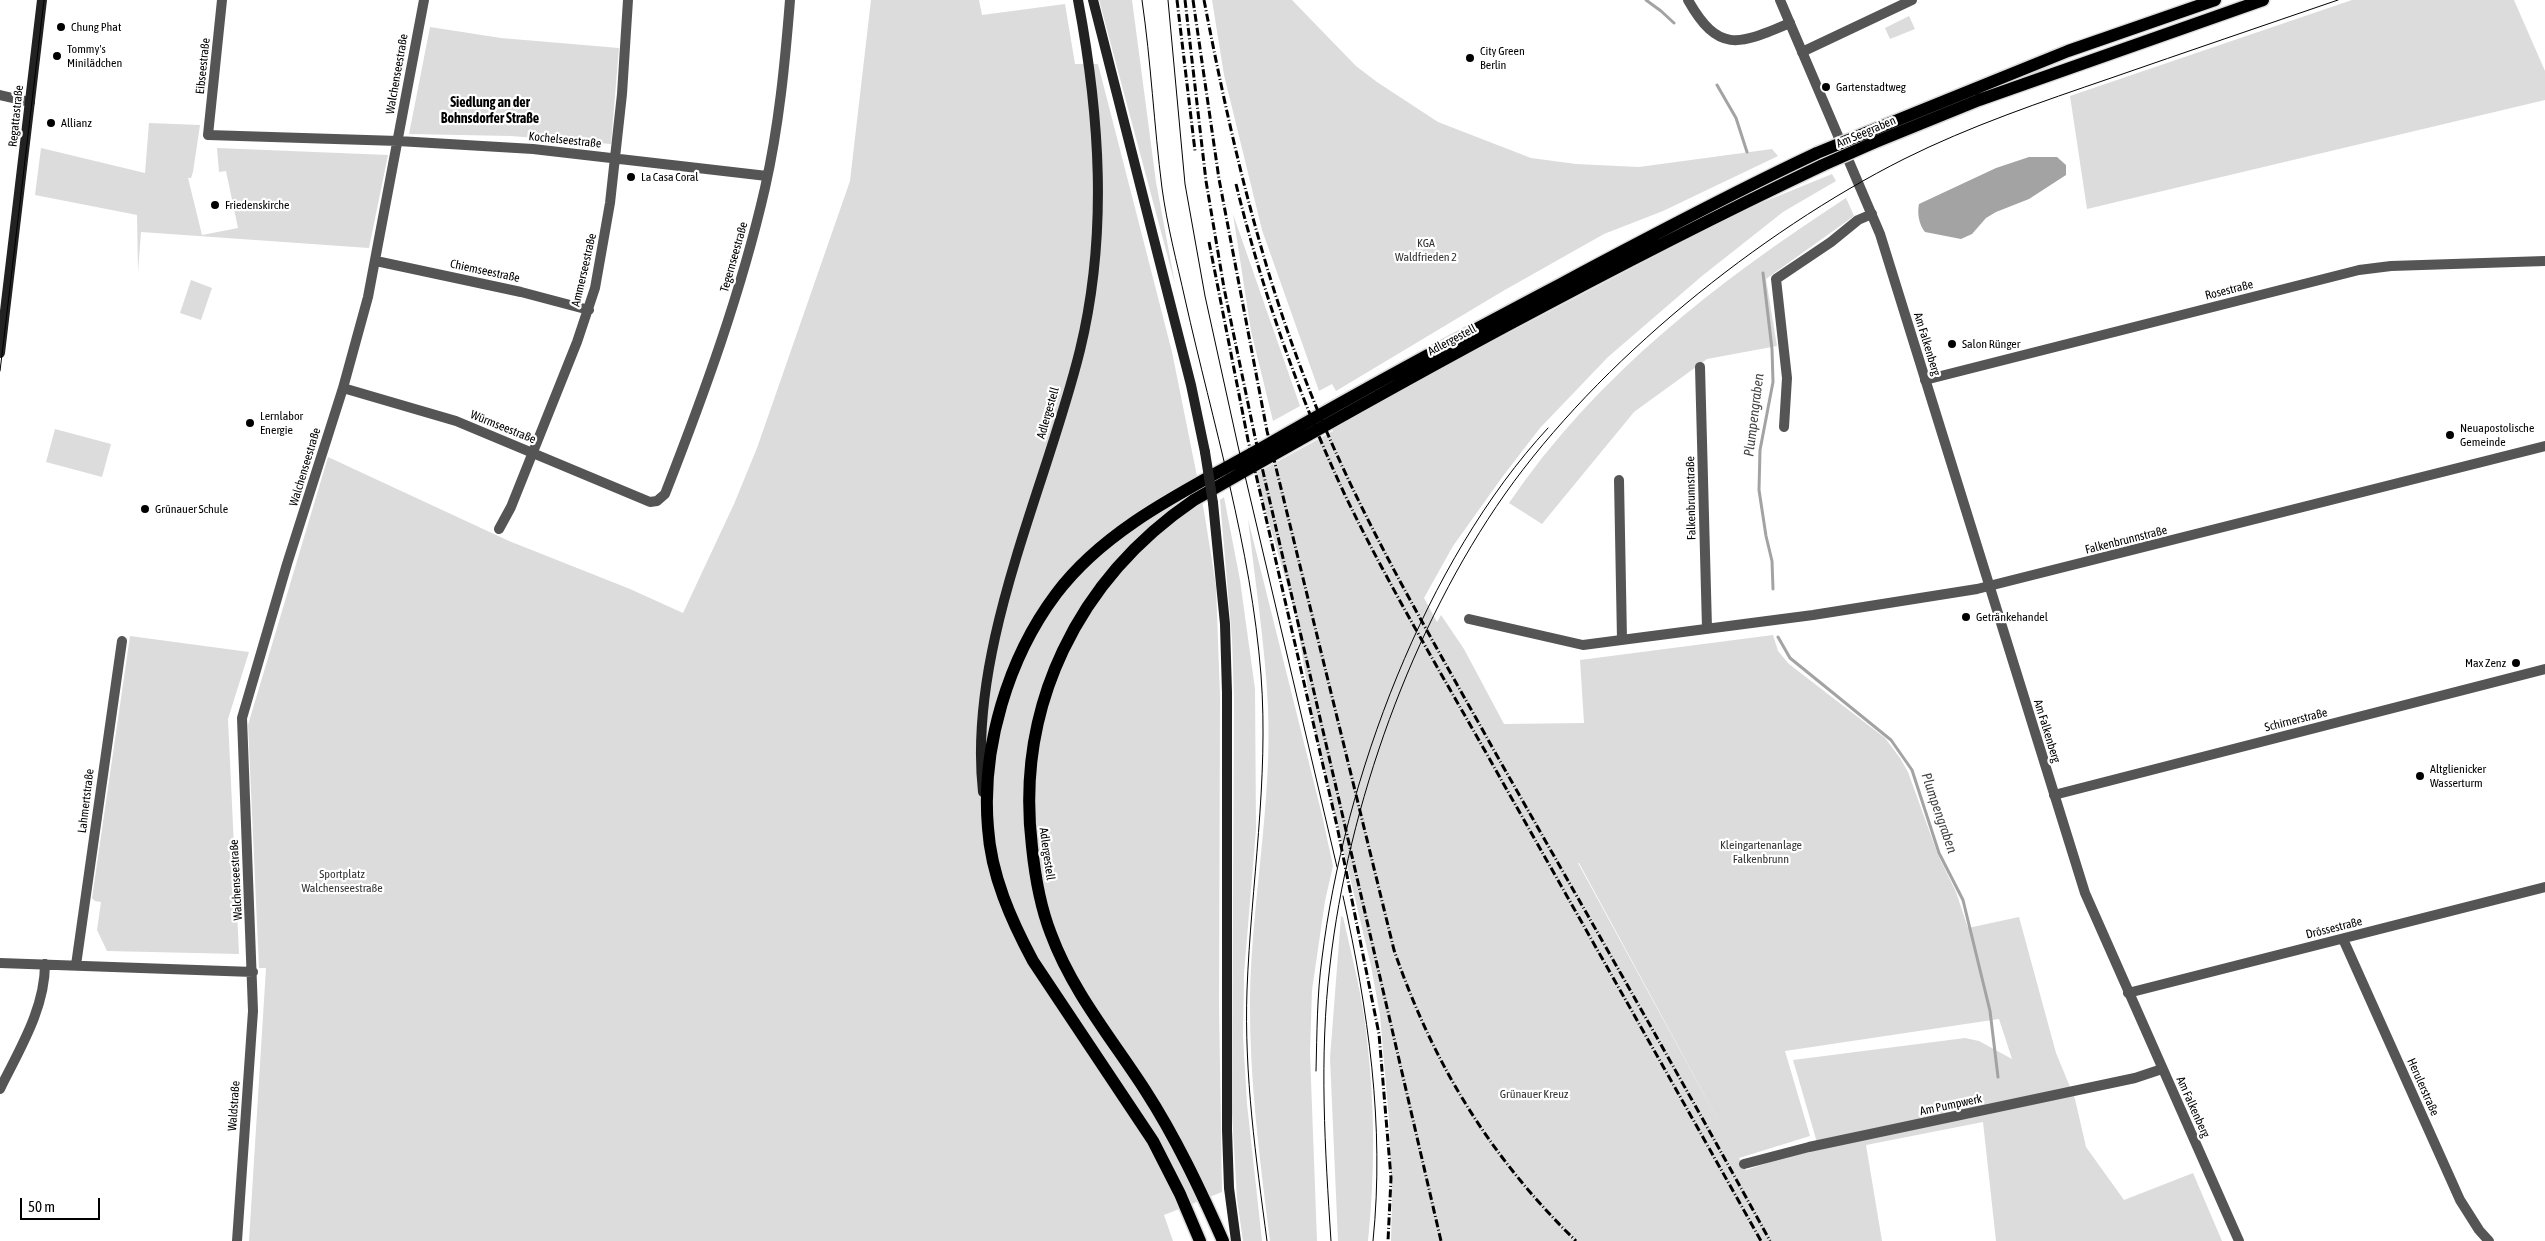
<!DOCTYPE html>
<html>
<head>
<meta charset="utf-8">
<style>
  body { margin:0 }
  #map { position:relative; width:2545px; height:1241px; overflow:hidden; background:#fff; font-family:"Asap Condensed",sans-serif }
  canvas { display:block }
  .scale { position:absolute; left:20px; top:1198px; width:80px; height:22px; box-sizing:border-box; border:2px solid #000; border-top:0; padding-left:6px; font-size:15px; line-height:18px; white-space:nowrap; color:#000; -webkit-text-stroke:4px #fff; paint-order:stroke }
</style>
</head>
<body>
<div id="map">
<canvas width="2545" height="1241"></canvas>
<div class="scale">50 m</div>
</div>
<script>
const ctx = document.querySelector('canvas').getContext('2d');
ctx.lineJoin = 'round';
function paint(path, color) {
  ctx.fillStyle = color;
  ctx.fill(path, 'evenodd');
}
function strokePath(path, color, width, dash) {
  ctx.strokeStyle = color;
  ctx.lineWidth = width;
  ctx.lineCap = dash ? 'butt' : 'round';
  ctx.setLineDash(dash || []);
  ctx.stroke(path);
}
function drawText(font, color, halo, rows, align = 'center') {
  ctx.font = font + ' "Asap Condensed",sans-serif';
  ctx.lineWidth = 4.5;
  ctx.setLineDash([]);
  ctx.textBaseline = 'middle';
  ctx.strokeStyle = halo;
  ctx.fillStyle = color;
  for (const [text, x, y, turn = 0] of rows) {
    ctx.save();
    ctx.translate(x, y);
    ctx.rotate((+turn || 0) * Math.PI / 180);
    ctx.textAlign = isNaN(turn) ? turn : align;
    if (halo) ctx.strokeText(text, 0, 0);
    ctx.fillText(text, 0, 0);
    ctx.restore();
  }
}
const green = new Path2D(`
  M871 0H979L982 15 1065 4 1075 64H1098L1172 352 1204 511 1216 586 1220 696 1219 1007 1222 1192 1164 1215 1173 1241H249L266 968H259L248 725 328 457 509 541 630 589 683 613 734 504 757 448 850 181Z
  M1099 0H1132L1156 182 1175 284Z
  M1212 0H1292L1356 66 1377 82 1438 122 1531 158 1576 164 1639 167 1772 149 1778 156 1663 211 1604 234 1503 291 1336 391 1332 384 1319 391 1262 230 1224 75Z
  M2352 0H2514L2545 71V100L2087 209 2070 96Z
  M1909 16 1915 29 1890 39 1885 28Z
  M430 27 501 38 619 48 611 144 511 136 409 134Z
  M149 123 200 125 193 172 191 178H188L202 235 238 228 226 171 219 172 217 148 388 155 369 248 141 232 138 272 137 215 35 195 41 148 145 173Z
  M1832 174 1836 181 1783 212 1702 276 1608 357 1540 428 1503 476 1453 546 1424 598 1437 622 1441 615 1464 649 1504 724 1584 723 1580 660 1773 635 1778 651 1789 664 1885 738 1900 758 1908 772 1938 855 1956 892 1968 928 2019 917 2056 1053 2075 1099 2086 1147 2124 1200 2193 1173 2222 1241H1996L1983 1122 1866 1145 1882 1241H1391L1392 1201 1389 1121 1380 1015 1371 966 1314 726 1295 612 1255 474 1333 431 1331 426 1739 212ZM1578 863H1579L1731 1144ZM1999 1019 2012 1059 1979 1041 1965 1038 1793 1060 1818 1146 1746 1170 1739 1158 1810 1136 1785 1051Z
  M1846 198 1854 216 1766 279 1777 346 1707 359 1634 412 1542 524 1509 503C1596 375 1718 281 1846 198Z
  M1233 214 1300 406 1273 421 1251 331Z
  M191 280 212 288 201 320 180 313Z
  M55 429 111 444 102 477 46 462Z
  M1224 497 1240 580 1255 689 1256 829 1244 974 1243 1036 1247 1104 1262 1241H1243L1237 1199 1232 1113 1234 699 1232 639 1220 500Z
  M1248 519 1322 815 1333 866 1325 901 1312 990 1310 1053 1317 1241H1270C1260 1161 1249 1078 1250 997 1252 899 1272 804 1268 707 1265 644 1255 581 1248 519Z
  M130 636 249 652 228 719 239 954 107 951 97 930 101 902 95 901 92 898Z
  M1341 916 1343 917C1352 957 1363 998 1367 1040 1375 1107 1375 1174 1368 1241H1338L1330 1058Z`);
const water = new Path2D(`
  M2029 157H2057L2066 165V175L2029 199 1996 212 1986 218 1972 234 1961 239 1925 232C1919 225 1917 213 1919 204L1996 168Z`);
const stream = new Path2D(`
  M1646 0 1661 11 1674 23
  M1717 85 1736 118 1747 152
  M1763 273 1772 349 1773 382 1760 450 1759 490 1766 536 1772 561 1773 589
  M1778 637 1790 658 1891 740 1912 770 1939 853 1963 900 1990 1011 1998 1077`);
const minor = new Path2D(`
  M222 0 208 135 398 141 533 149 767 176
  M1688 0C1719 55 1740 44 1790 23
  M1802 52 1912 0
  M0 95 30 102
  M376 261 521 292 589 310
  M1700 367 1707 628
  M1925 380 2359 270 2391 266 2545 261
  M343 388 456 421 650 502 657 501 665 494C704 394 741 293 765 188 779 126 785 63 790 0
  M1784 427 1787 378 1776 279 1831 242 1858 220 1872 214
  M1619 480 1622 640
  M499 529 511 507 577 342 595 288 610 203 622 94 628 0
  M1469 619 1583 645 1813 615 1977 589 2545 446
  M2054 795 2545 669
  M2343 939 2460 1200 2479 1230 2489 1241
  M0 963 253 972
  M76 965 122 641
  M2128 993 2545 887
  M0 1089C19 1050 45 1009 45 964
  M1744 1164 1809 1147 2135 1078 2162 1069
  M237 1241 253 1011 242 718 287 564 343 388 368 297 424 0`);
const tertiary = new Path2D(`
  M1780 0 1880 234 2085 893 2239 1241`);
const secondary = new Path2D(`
  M1093 0 1191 385 1205 452
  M0 353 42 0
  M1213 503 1225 624 1227 693V1130L1229 1188 1236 1241
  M983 792C967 648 1046 489 1080 350 1108 235 1100 116 1078 0`);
const primary = new Path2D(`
  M1868 132 2068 51 2215 0
  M1873 143 1979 100 2263 0
  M1200 1241 1180 1194 1153 1141 1033 961C1011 920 991 875 988 828 981 748 1008 658 1056 594 1109 523 1200 484 1274 441 1369 386 1464 335 1561 284 1645 239 1730 194 1817 153
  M1223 1241C1200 1189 1176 1138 1145 1090 1112 1039 1072 991 1051 934 1040 906 1035 876 1032 847 1015 706 1078 579 1194 500 1400 382 1608 267 1823 165`);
const tram = new Path2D(`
  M1142 0C1151 62 1154 125 1162 188 1167 225 1177 263 1185 299 1213 424 1251 547 1261 675 1269 780 1251 885 1247 990 1244 1074 1256 1158 1267 1241
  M1168 0 1185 184 1205 296 1238 446 1337 867
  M0 371 44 0
  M1343 896C1368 1010 1385 1125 1373 1241
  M1316 1071C1317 1033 1317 995 1322 958 1344 780 1425 561 1548 428
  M1331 1241C1325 1149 1319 1057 1330 965 1348 806 1412 626 1505 494 1598 362 1759 232 1904 159 1970 126 2041 102 2111 78 2186 52 2262 26 2338 0`);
const rail = new Path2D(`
  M1177 0 1195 151
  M1185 0 1206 181 1224 288 1255 437 1441 1241
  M1193 0 1219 179 1267 431 1394 950C1433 1063 1489 1156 1576 1241
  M1204 0C1230 135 1261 271 1313 399 1363 523 1431 637 1496 754 1588 916 1681 1078 1770 1241
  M1236 184C1262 290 1298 394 1344 493 1390 589 1446 681 1498 774 1586 930 1674 1085 1761 1241
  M1209 242 1248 440 1337 826 1379 1034 1391 1178 1388 1241`);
const secondaryBridge = new Path2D(`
  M1205 452 1213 503`);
const primaryBridge = new Path2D(`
  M1817 153 1868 132
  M1823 165 1873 143`);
const markers = [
  [61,27,5,"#000"],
  [57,56,5,"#000"],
  [1470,58,5,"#000"],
  [1826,87,5,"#000"],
  [51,123,5,"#000"],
  [631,177,5,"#000"],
  [215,205,5,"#000"],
  [1952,344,5,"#000"],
  [250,423,5,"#000"],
  [2450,435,5,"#000"],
  [145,509,5,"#000"],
  [1966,617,5,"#000"],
  [2516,663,5,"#000"],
  [2420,776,5,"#000"]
];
const poiNames = [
  ["Chung Phat",71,27],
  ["Tommy's",67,49],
  ["Minilädchen",67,63],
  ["City Green",1480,51],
  ["Berlin",1480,65],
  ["Gartenstadtweg",1836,87],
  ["Allianz",61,123],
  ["La Casa Coral",641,177],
  ["Friedenskirche",225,205],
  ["Salon Rünger",1962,344],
  ["Lernlabor",260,416],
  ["Energie",260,430],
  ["Neuapostolische",2460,428],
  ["Gemeinde",2460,442],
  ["Grünauer Schule",155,509],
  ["Getränkehandel",1976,617],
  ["Max Zenz",2506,663,"right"],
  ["Altglienicker",2430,769],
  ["Wasserturm",2430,783]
];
const streetNames = [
  ["Eibseestraße",203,66,-84],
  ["Walchenseestraße",397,74,-80],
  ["Regattastraße",16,116,-84],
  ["Am Seegraben",1866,132,-23],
  ["Kochelseestraße",565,140,6],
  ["Tegernseestraße",734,257,-74],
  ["Ammerseestraße",584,270,-77],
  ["Chiemseestraße",485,271,12],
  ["Rosestraße",2229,290,-14],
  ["Adlergestell",1452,340,-28],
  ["Am Falkenberg",1927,344,73],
  ["Adlergestell",1048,413,-74],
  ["Würmseestraße",503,427,22],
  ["Walchenseestraße",305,467,-73],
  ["Falkenbrunnstraße",1691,498,-91],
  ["Falkenbrunnstraße",2126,540,-14],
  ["Schirnerstraße",2296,720,-14],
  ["Am Falkenberg",2047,731,73],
  ["Lahmertstraße",86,801,-83],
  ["Adlergestell",1047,854,82],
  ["Walchenseestraße",236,880,-93],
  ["Drössestraße",2334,928,-14],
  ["Herulerstraße",2423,1087,66],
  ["Am Pumpwerk",1951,1105,-12],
  ["Waldstraße",234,1106,-86],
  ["Am Falkenberg",2193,1107,66]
];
const parkNames = [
  ["KGA",1426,243],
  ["Waldfrieden 2",1426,257],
  ["Kleingartenanlage",1761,845],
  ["Falkenbrunn",1761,859],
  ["Sportplatz",342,874],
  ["Walchenseestraße",342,888],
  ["Grünauer Kreuz",1534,1094]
];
const neighbourhoodNames = [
  ["Siedlung an der",490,103],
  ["Bohnsdorfer Straße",490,119]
];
const waterNames = [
  ["Plumpengraben",1754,415,-83],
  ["Plumpengraben",1939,813,71]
];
paint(green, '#dcdcdc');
paint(water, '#a3a3a3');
strokePath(stream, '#a3a3a3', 3);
strokePath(primary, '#dbdbdb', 15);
strokePath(minor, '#555', 10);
strokePath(tertiary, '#555', 10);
strokePath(secondary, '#222', 10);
strokePath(primary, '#000', 12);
strokePath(tram, '#000', 1);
strokePath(rail, '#000', 3, [8, 2.5, 1, 2.5]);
strokePath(primaryBridge, '#dbdbdb', 15, []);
strokePath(secondaryBridge, '#222', 10);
strokePath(primaryBridge, '#000', 12);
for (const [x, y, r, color] of markers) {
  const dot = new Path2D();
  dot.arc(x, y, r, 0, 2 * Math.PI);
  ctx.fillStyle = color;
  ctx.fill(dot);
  strokePath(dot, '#fff', 2);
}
drawText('12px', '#000', '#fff', poiNames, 'left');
drawText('12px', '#000', '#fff', streetNames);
drawText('12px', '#333', '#fff', parkNames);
drawText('bold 14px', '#000', '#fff', neighbourhoodNames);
drawText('italic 14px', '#444', '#fff', waterNames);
</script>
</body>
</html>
